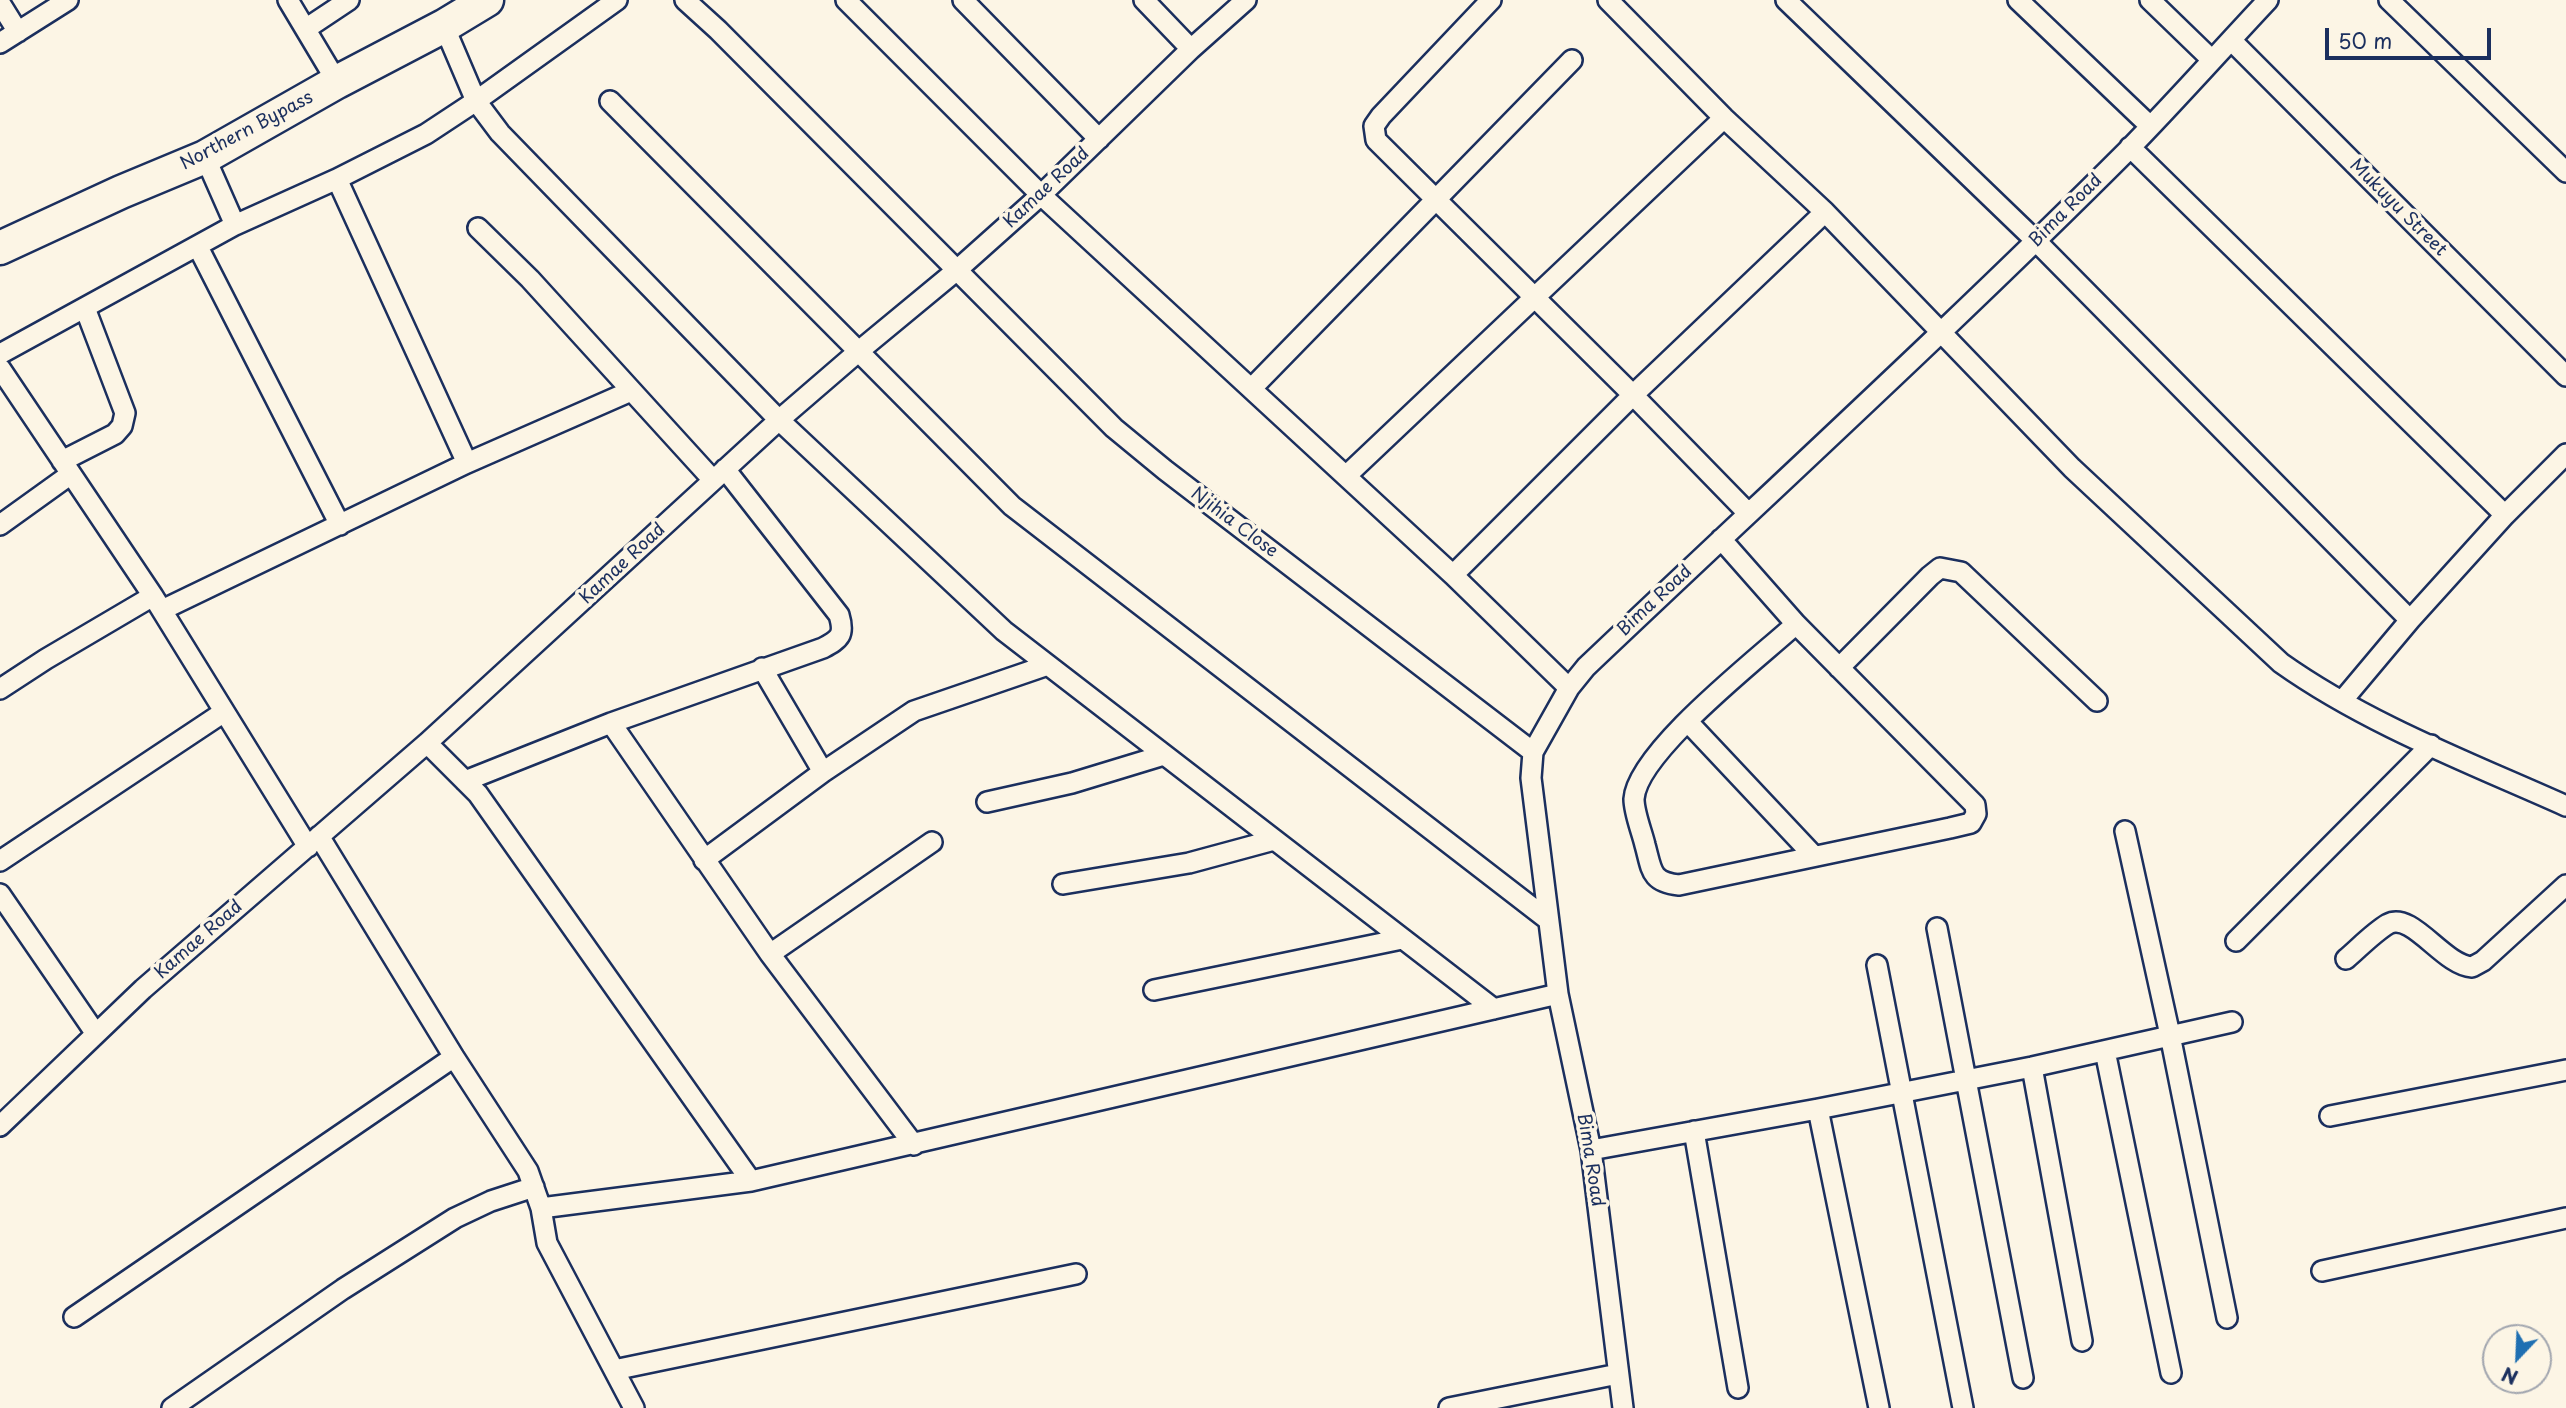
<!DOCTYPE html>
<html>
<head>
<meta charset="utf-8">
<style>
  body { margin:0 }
  #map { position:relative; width:2566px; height:1408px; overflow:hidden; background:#fcf5e5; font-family:"Playpen Sans",sans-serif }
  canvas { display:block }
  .north { position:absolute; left:2482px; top:1324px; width:70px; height:70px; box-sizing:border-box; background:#fcf5e5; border:2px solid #a2a6af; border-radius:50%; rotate:203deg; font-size:19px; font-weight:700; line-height:28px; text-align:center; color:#1b2f5e }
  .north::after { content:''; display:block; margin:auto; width:24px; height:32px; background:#1f6fb2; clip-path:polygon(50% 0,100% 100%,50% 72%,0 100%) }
  .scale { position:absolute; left:2325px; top:28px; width:166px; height:32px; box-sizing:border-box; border:4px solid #1b2f5e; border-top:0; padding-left:9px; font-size:21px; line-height:24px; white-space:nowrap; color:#1b2f5e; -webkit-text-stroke:5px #fcf5e5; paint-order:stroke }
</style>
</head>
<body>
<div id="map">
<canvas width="2566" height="1408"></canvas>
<div class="north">N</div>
<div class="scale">50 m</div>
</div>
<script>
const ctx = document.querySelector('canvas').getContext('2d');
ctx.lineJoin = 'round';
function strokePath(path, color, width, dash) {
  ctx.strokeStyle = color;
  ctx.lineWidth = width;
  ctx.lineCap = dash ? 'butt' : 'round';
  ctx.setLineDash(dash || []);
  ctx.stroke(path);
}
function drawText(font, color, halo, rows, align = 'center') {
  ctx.font = font + ' "Playpen Sans",sans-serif';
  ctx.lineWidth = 7;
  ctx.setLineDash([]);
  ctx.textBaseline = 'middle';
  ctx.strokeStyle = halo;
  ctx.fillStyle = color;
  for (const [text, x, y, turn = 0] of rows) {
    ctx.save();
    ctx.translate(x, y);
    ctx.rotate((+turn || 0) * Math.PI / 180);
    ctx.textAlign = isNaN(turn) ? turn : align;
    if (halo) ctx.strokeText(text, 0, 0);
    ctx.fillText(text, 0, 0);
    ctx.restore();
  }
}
const minor = new Path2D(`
  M288 0 337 82
  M685 0 718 30 1114 428 1165 470 1533 752
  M846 0 1041 195 1453 575 1569 688
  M963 0 1099 139
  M1144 0 1191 49
  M1491 0 1381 116 1374 126 1376 140 1633 395 1748 513
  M1608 0 1724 118 1825 212 2072 468 2281 663C2367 724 2470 763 2566 806
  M1786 0 2036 241 2410 620 2342 701
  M2018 0 2149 125
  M2150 0 2212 60
  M2389 0 2566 172
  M0 3 18 32
  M444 26 476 101 500 133 779 420 1004 631 1494 1009
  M307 28 349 0
  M2231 40 2566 376
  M0 43 68 0
  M610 101 1012 506 1547 919
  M2130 147 2505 515
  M205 157 235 225
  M337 179 467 463
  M478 228 530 279 713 480
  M198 247 340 525
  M0 354 235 225 337 179 426 134 476 101 617 0
  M0 368 153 596 308 847
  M1252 388 1572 60
  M62 461 115 434 122 426 125 413 85 308
  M1346 476 1724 118
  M0 525 71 474
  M1721 539 1796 624 1975 805 1976 814 1971 823 1950 828 1679 885C1650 882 1652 870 1645 845 1642 832 1634 813 1634 799 1637 752 1760 657 1796 624
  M1453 575 1633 395 1825 212
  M162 610 467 463 631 391
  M2410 620 2505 515 2566 454
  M762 668 823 772
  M1839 668 1930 576 1940 568 1961 572 2097 701
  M0 689 46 659 153 596
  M1688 722 1814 856
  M611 723 770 954 914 1145
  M427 743 478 794 751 1181
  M465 781 611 723 823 648C840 639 845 635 839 615L725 469
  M987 802 1072 783 1164 755
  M2125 831 2170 1035 2227 1318
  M319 836 454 1057 528 1171 541 1208 547 1243 634 1408
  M704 860 823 772 914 711 1048 665
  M0 861 224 712
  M1063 884 1189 863 1274 840
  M0 894 96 1034
  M1937 928 2023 1378
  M2236 941 2431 745
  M770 954 932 842
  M2346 959C2359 948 2373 933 2388 924 2412 911 2443 965 2472 967L2483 961 2566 885
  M1877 965 1963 1408
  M1154 990 1402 939
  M2105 1051 2171 1373
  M2032 1067 2082 1341
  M1818 1109 1879 1408
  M2330 1116 2566 1070
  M0 1126 143 989 427 743 779 420 859 351 957 270 1041 195 1191 49 1246 0
  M1694 1131 1738 1388
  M1591 1150 1818 1109 2032 1067 2232 1022
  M541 1208 751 1181 1558 994
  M2322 1271 2566 1218
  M74 1317 454 1057
  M614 1370 1076 1274
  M172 1408 343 1289 455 1218 491 1201 534 1187
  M1449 1408 1618 1374
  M1623 1408 1591 1150 1558 994 1531 778 1533 752 1569 688 1586 667C1767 495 1951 327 2127 151 2175 102 2221 50 2268 0`);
const primary = new Path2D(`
  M0 248 121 192 205 157 337 82 444 26 487 0`);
const streetNames = [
  ["Northern Bypass",247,131,-28],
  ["Kamae Road",1047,188,-43],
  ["Mukuyu Street",2398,208,45],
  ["Bima Road",2066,211,-45],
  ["Njihia Close",1234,523,37],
  ["Kamae Road",623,564,-43],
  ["Bima Road",1655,601,-43],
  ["Kamae Road",199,940,-41],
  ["Bima Road",1590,1160,81]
];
strokePath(minor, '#1b2f5e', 24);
strokePath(primary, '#1b2f5e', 37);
strokePath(minor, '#fcf5e5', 19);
strokePath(primary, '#fcf5e5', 32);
drawText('18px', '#1b2f5e', '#fcf5e5', streetNames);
</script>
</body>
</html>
